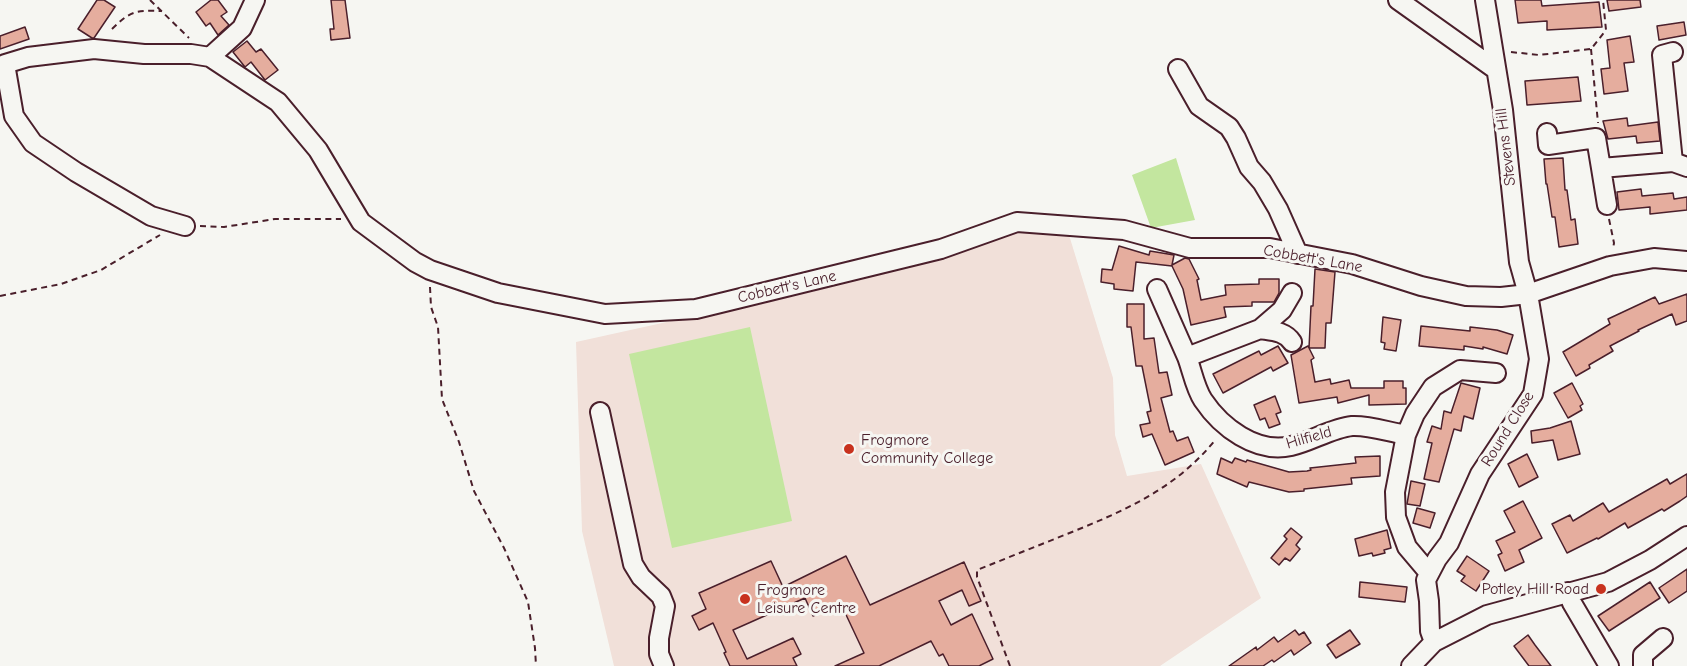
<!DOCTYPE html>
<html>
<head>
<meta charset="utf-8">
<style>
  body { margin:0 }
  canvas { display:block; background:#f6f6f2 }
</style>
</head>
<body>
<canvas width="1687" height="666"></canvas>
<script>
const ctx = document.querySelector('canvas').getContext('2d');
ctx.lineJoin = 'round';
function paint(path, color) {
  ctx.fillStyle = color;
  ctx.fill(path, 'evenodd');
}
function strokePath(path, color, width, dash) {
  ctx.strokeStyle = color;
  ctx.lineWidth = width;
  ctx.lineCap = dash ? 'butt' : 'round';
  ctx.setLineDash(dash || []);
  ctx.stroke(path);
}
function drawText(font, color, halo, rows, align = 'center') {
  ctx.font = font + ' "Comic Neue",sans-serif';
  ctx.lineWidth = 6;
  ctx.setLineDash([]);
  ctx.textBaseline = 'middle';
  ctx.strokeStyle = halo;
  ctx.fillStyle = color;
  for (const [text, x, y, turn = 0] of rows) {
    ctx.save();
    ctx.translate(x, y);
    ctx.rotate((+turn || 0) * Math.PI / 180);
    ctx.textAlign = isNaN(turn) ? turn : align;
    if (halo) ctx.strokeText(text, 0, 0);
    ctx.fillText(text, 0, 0);
    ctx.restore();
  }
}
const built = new Path2D(`
  M1018 230 1069 235 1113 378 1115 435 1127 476 1201 464 1261 598 1160 666H614L582 531 576 342 839 284Z`);
const green = new Path2D(`
  M1176 158 1195 220 1151 228 1132 175Z
  M750 327 792 521 672 548 629 354Z`);
const building = new Path2D(`
  M97 0H104L115 7 94 38H92L78 29Z
  M211 0H218L227 12 221 16 229 25 218 35 210 23 206 26 196 12Z
  M331 0H345L350 38 331 40 330 29H334Z
  M1515 0H1541L1542 6 1599 2 1602 27 1547 30V21L1518 23Z
  M1607 0H1640L1641 7 1609 11Z
  M1684 22 1686 35 1659 40 1657 26Z
  M25 27 29 39 0 49V36Z
  M1630 36 1634 62 1624 63 1628 91 1604 94 1601 69 1610 68 1607 40Z
  M247 41 256 52 261 49 278 70 265 80 251 62 245 67 233 52Z
  M1578 77 1581 101 1527 105 1525 81Z
  M1627 118 1628 126 1658 122 1660 141 1637 143 1636 136 1608 139 1603 121Z
  M1563 158 1565 190H1567L1571 220 1575 219 1578 244 1559 247 1555 217H1552L1547 184H1546L1544 159Z
  M1641 189 1642 196 1673 193 1674 199 1687 197V210L1650 214V207L1619 210 1617 192Z
  M1119 246 1149 255 1150 251 1174 255 1172 265 1185 258 1189 259 1199 279 1197 280 1201 300 1226 295 1225 285 1259 284V279H1279V293L1274 302H1252V306L1224 307 1226 317 1191 325 1183 289 1172 266 1136 262 1133 291 1114 289V284L1101 282 1102 269 1112 270Z
  M1315 269 1335 272 1331 323H1326L1325 348H1309L1311 306H1313Z
  M1687 294V321L1676 325 1672 314 1638 330 1639 331 1610 346 1613 351 1589 365 1590 368 1576 376 1563 352 1610 324 1608 319 1655 297 1659 304Z
  M1127 304H1144V339L1154 338 1159 373 1167 372 1172 395 1161 398 1170 432 1173 431 1177 441 1188 437 1194 452 1165 465 1152 434 1143 437 1140 425 1150 423 1147 412 1151 411 1142 366H1136L1131 327H1127Z
  M1383 317 1401 320 1396 351 1384 349 1385 343 1381 342Z
  M1421 326 1470 331V327L1497 330 1513 335 1507 354 1483 347V349L1464 346V350L1419 346Z
  M1278 346 1288 363 1273 371 1271 367 1223 393 1213 374 1259 351 1261 355Z
  M1308 346 1314 358 1311 360 1315 382 1330 379 1331 384 1349 380 1351 388H1384V381H1403V388H1406V404L1369 405V395L1338 403 1337 397 1299 403 1291 355Z
  M1461 383 1480 388 1473 419 1464 416 1461 431 1454 429 1439 482 1424 479 1432 443 1427 442 1432 426 1441 429 1444 411 1451 413Z
  M1572 383 1583 404 1580 406 1582 410 1568 418 1554 393Z
  M1275 396 1281 412 1276 414 1280 424 1269 428 1265 418 1260 420 1254 405Z
  M1571 421 1580 454 1558 460 1553 440 1532 443 1531 431 1550 428Z
  M1527 454 1538 477 1519 487 1508 464Z
  M1380 456V476L1351 478 1352 484 1304 489V491L1289 492 1249 482 1247 487 1217 474 1221 458 1232 463 1235 458 1246 462 1247 460 1289 472 1307 471 1311 470 1310 468 1356 463 1355 457Z
  M1687 474V496L1680 501 1664 511 1662 509 1628 528 1625 523 1598 539 1597 538 1567 553 1552 524 1570 515 1573 521 1603 503 1609 512 1667 479 1670 484Z
  M1411 481 1425 484 1420 506 1407 504Z
  M1523 501 1542 538 1519 550 1524 562 1505 571 1498 555 1502 553 1496 541 1515 532 1504 511Z
  M1417 508 1435 513 1430 528 1413 523Z
  M1291 528 1302 537 1296 545 1300 549 1290 561 1285 558 1279 565 1271 558 1287 539 1284 536Z
  M1387 530 1391 548 1384 550 1385 553 1373 556 1372 553 1359 556 1355 539Z
  M846 556 870 605 964 562 981 601 969 606 962 590 939 601 951 625 972 614 993 659 979 666H949L943 654 939 656 931 641 879 666H835L864 653 841 604 813 616 805 598 733 630 747 659 793 638 801 654 793 658 797 666H730L724 653 726 652 713 623 699 630 692 616 706 609 699 593 771 561 783 587Z
  M1467 556 1489 571 1476 591 1461 581 1465 576 1457 571Z
  M1687 569V591L1669 603 1659 588Z
  M1360 582 1407 587 1405 602 1359 597Z
  M1650 582 1660 598 1609 631 1598 616Z
  M1295 630 1299 635 1304 632 1311 643 1294 655 1291 650 1274 662 1272 660 1263 666H1229L1256 647 1257 650 1274 637 1278 642Z
  M1350 630 1360 644 1336 658 1327 645Z
  M1528 635 1535 645 1551 666H1529L1514 646Z`);
const path = new Path2D(`
  M150 0 189 38
  M112 29C130 11 136 10 162 11
  M1591 49 1598 123
  M1511 52 1539 55 1591 49 1606 30 1603 0
  M1609 219 1614 243 1613 249
  M200 226 224 227 275 219H341
  M430 287 431 307 438 327 442 399 459 442 474 491 504 548 528 602 535 648 536 666
  M0 296 61 284 101 270 160 235
  M1010 666 977 577V570C1007 558 1037 546 1067 534 1124 511 1176 489 1216 439`);
const minor = new Path2D(`
  M1398 0 1495 69
  M1673 52 1662 55 1673 162
  M210 57 278 102 318 150 361 222 415 262 430 270 498 293 605 314 696 309 941 249 1017 222 1124 230 1190 248H1270L1352 264 1421 286 1466 296 1501 297 1528 294 1610 266 1654 258 1687 261
  M1178 69 1199 106 1229 127 1236 138 1249 167 1262 182 1278 209 1298 254
  M1547 133 1548 145 1596 138 1601 168
  M1607 205 1601 168 1673 162 1687 167
  M185 226 151 216 76 172 33 143 14 116 5 64 28 57 94 49 144 54H191L210 57 242 28 255 0
  M1157 289 1187 357
  M1292 293 1282 310 1260 329 1187 357C1192 370 1195 388 1203 400 1221 427 1256 454 1291 446 1310 442 1332 428 1352 426 1369 425 1388 432 1406 435
  M1260 329C1272 331 1285 331 1292 342
  M600 412 633 564 641 577 661 596 665 606 659 638V654L664 666
  M1429 573 1407 547 1396 517 1395 492 1406 435 1415 414 1433 387 1460 370 1496 373
  M1568 592 1572 603 1609 666
  M1434 642 1430 631 1429 601 1426 580 1437 559 1449 543 1480 474 1533 394 1539 359 1528 294 1519 262 1503 110 1485 0
  M1411 666 1434 642 1487 615 1608 582 1650 560 1687 536
  M1643 666V655L1663 638`);
const markers = [
  [849,449,6,"#c8321e"],
  [1601,589,6,"#c8321e"],
  [745,599,6,"#c8321e"]
];
const streetNames = [
  ["Stevens Hill",1506,147,-97],
  ["Cobbett's Lane",1313,259,10],
  ["Cobbett's Lane",787,287,-13],
  ["Round Close",1508,429,-58],
  ["Hilfield",1309,438,-16]
];
const poiNames = [
  ["Frogmore",861,440],
  ["Community College",861,458],
  ["Potley Hill Road",1589,589,"right"],
  ["Frogmore",757,590],
  ["Leisure Centre",757,608]
];
paint(built, '#f1e0d9');
paint(green, '#c3e69f');
paint(building, '#e5ad9e');
strokePath(building, '#4a1f2b', 1.5);
strokePath(minor, '#4a1f2b', 22);
strokePath(path, '#4a1f2b', 2, [6, 4.5]);
strokePath(minor, '#f6f6f2', 18);
for (const [x, y, r, color] of markers) {
  const dot = new Path2D();
  dot.arc(x, y, r, 0, 2 * Math.PI);
  ctx.fillStyle = color;
  ctx.fill(dot);
  strokePath(dot, '#f6f6f2', 2);
}
drawText('16px', '#4a1f2b', '#f6f6f2', streetNames);
drawText('16px', '#4a1f2b', '#f6f6f2', poiNames, 'left');
</script>
</body>
</html>
